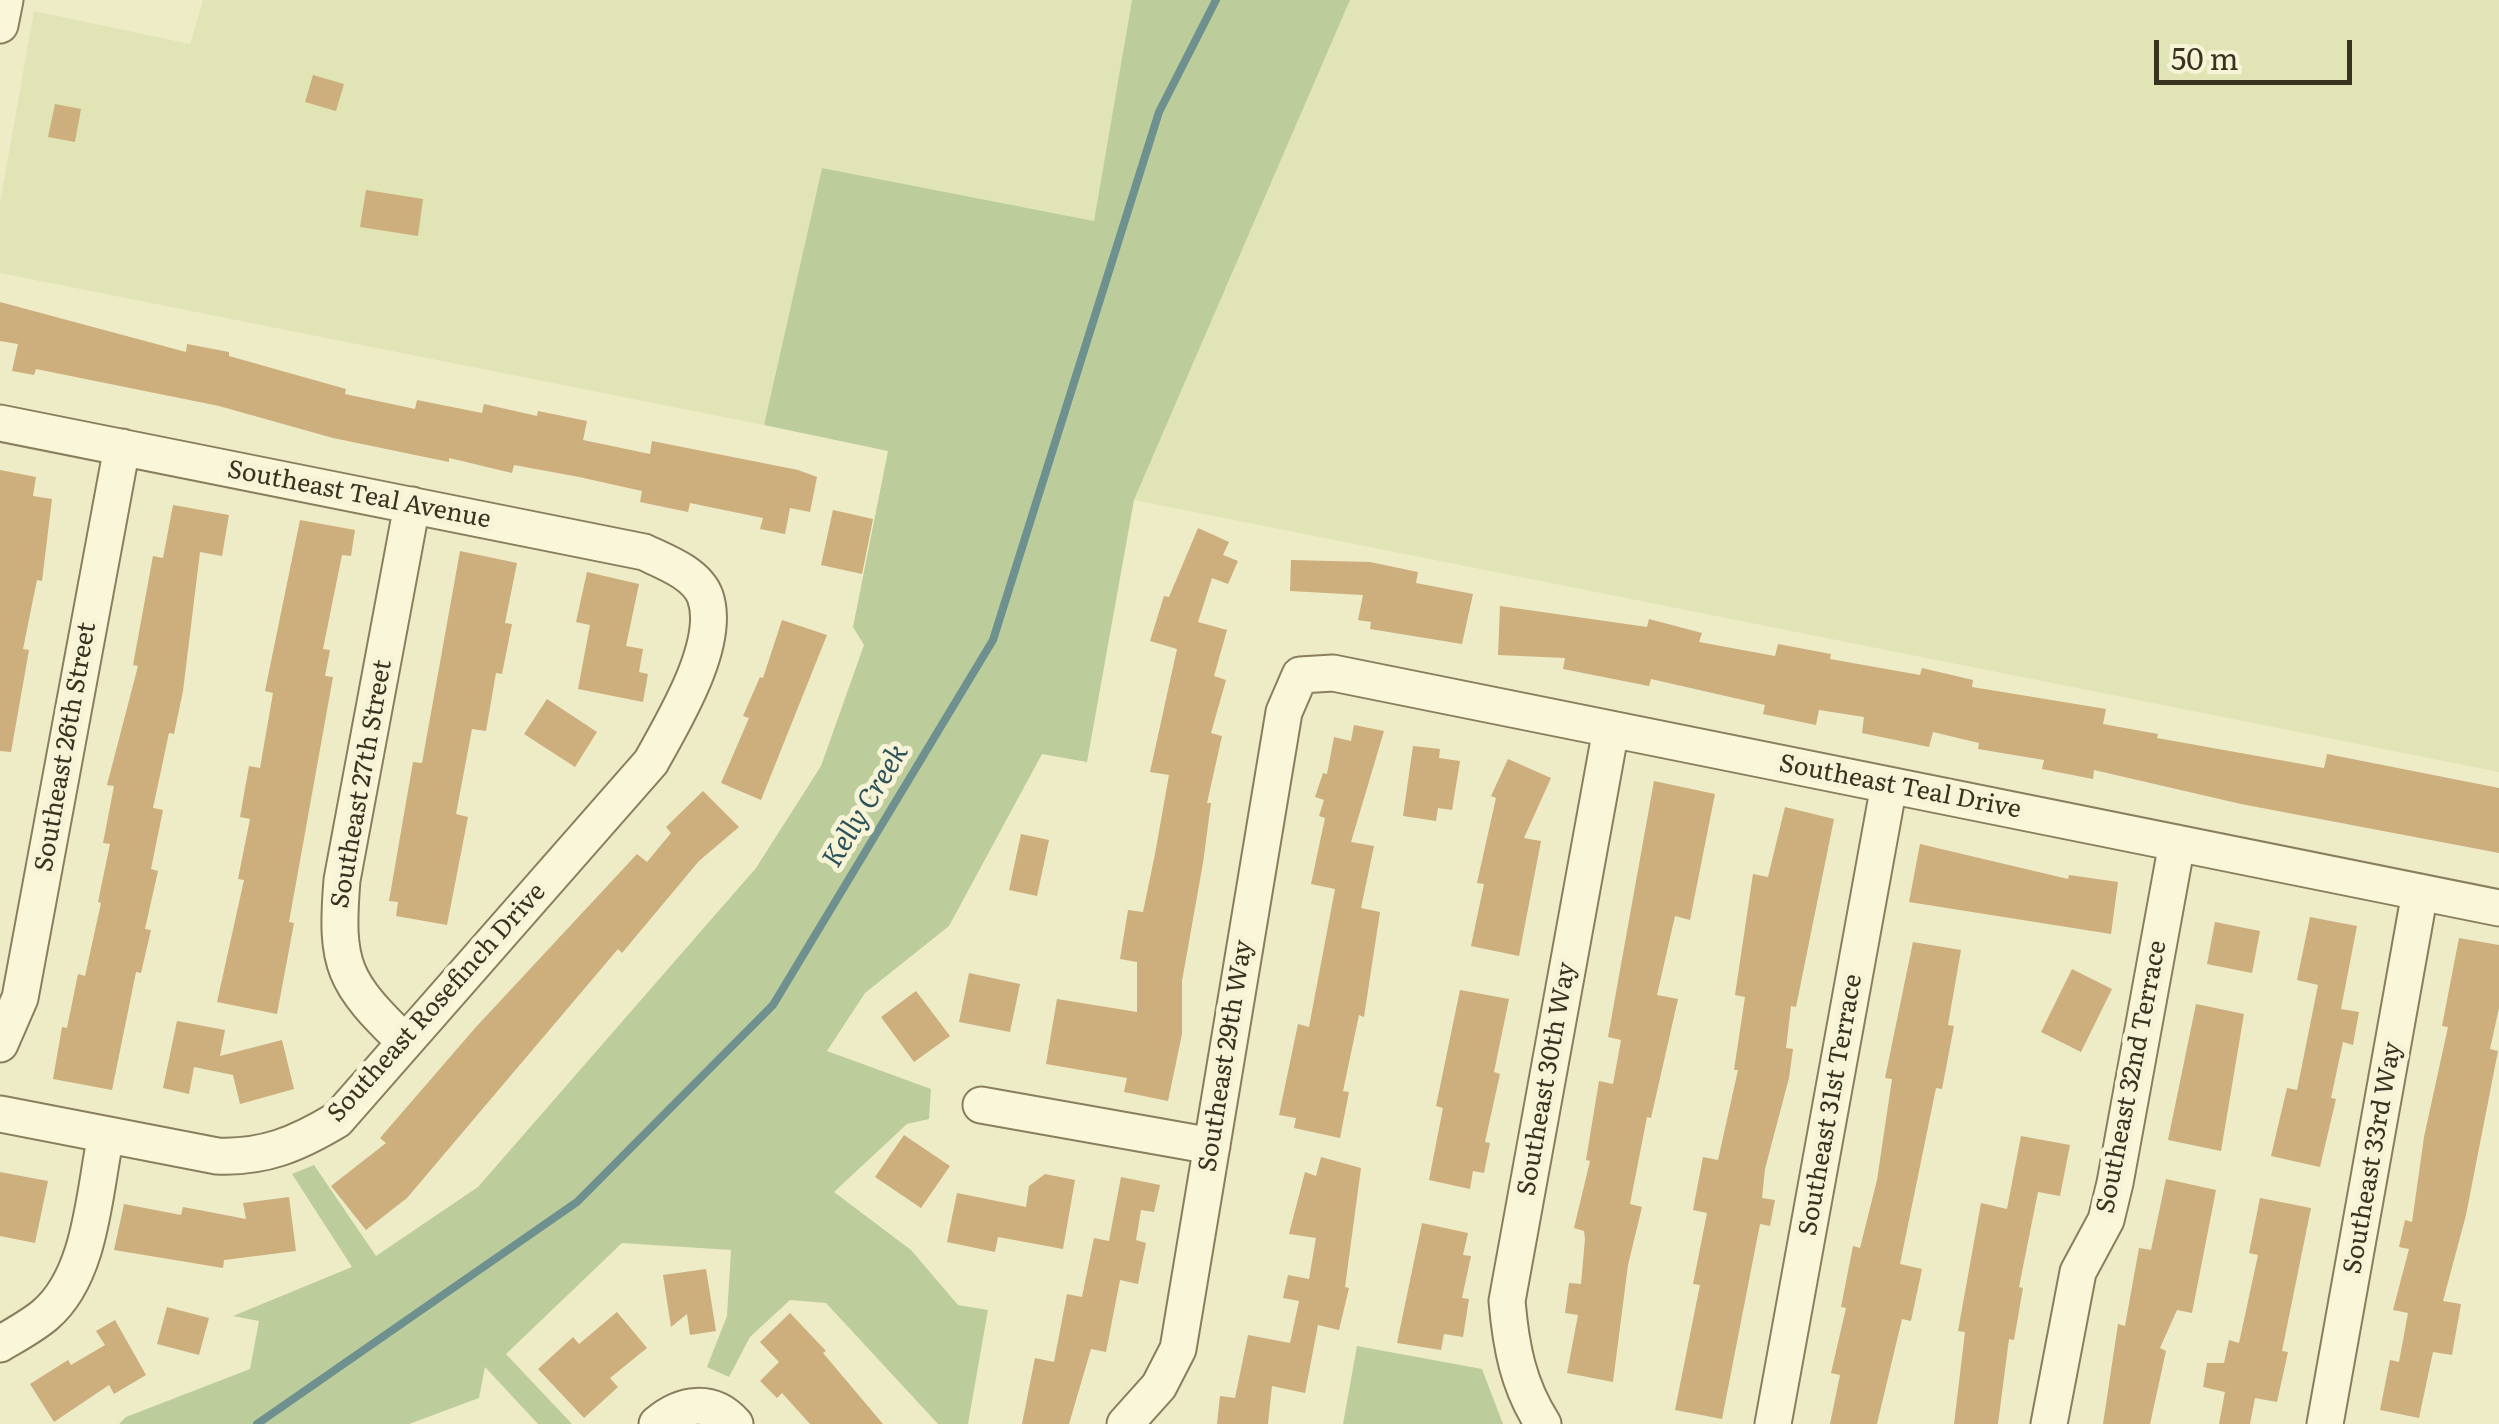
<!DOCTYPE html>
<html>
<head>
<meta charset="utf-8">
<style>
  body { margin:0 }
  #map { position:relative; width:2499px; height:1424px; overflow:hidden; background:#eeebc7; font-family:Literata,serif }
  canvas { display:block }
  .scale { position:absolute; left:2154px; top:40px; width:198px; height:45px; box-sizing:border-box; border:5px solid #3a3220; border-top:0; padding-left:12px; font-size:30px; line-height:35px; white-space:nowrap; color:#3a3220; -webkit-text-stroke:8px #f6f3d7; paint-order:stroke }
</style>
</head>
<body>
<div id="map">
<canvas width="2499" height="1424"></canvas>
<div class="scale">50 m</div>
</div>
<script>
const ctx = document.querySelector('canvas').getContext('2d');
ctx.lineJoin = 'round';
function paint(path, color) {
  ctx.fillStyle = color;
  ctx.fill(path, 'evenodd');
}
function strokePath(path, color, width, dash) {
  ctx.strokeStyle = color;
  ctx.lineWidth = width;
  ctx.lineCap = dash ? 'butt' : 'round';
  ctx.setLineDash(dash || []);
  ctx.stroke(path);
}
function drawText(font, color, halo, rows, align = 'center') {
  ctx.font = font + ' Literata,serif';
  ctx.lineWidth = 10;
  ctx.setLineDash([]);
  ctx.textBaseline = 'middle';
  ctx.strokeStyle = halo;
  ctx.fillStyle = color;
  for (const [text, x, y, turn = 0] of rows) {
    ctx.save();
    ctx.translate(x, y);
    ctx.rotate((+turn || 0) * Math.PI / 180);
    ctx.textAlign = isNaN(turn) ? turn : align;
    if (halo) ctx.strokeText(text, 0, 0);
    ctx.fillText(text, 0, 0);
    ctx.restore();
  }
}
const farmland = new Path2D(`
  M203 0H1132L1094 221 822 168 764 425 0 273V203L34 11 190 44Z
  M1350 0H2499V772L1134 500Z`);
const green = new Path2D(`
  M1132 0H1350L1134 500 1087 762 1042 754 949 926 865 993 827 1051 931 1089 929 1119 907 1124 834 1192 911 1250 958 1305 988 1310 968 1424H938L826 1303 790 1300 750 1337 729 1377 707 1367 727 1316 731 1250 622 1243 506 1354 572 1424H538L485 1367 479 1398 409 1424H119L126 1417 250 1369 259 1321 233 1316 352 1267 292 1174 314 1165 376 1256 478 1187 756 868 821 766 864 645 853 627 888 451 764 425 822 168 1094 221Z
  M1357 1346 1482 1369 1503 1424H1343Z`);
const stream = new Path2D(`
  M257 1424 577 1202 773 1005 993 640 1159 112 1216 0`);
const building = new Path2D(`
  M313 75 344 84 336 111 305 102Z
  M55 104 81 109 75 142 48 137Z
  M366 190 423 199 418 236 360 227Z
  M0 302 186 352 187 344 229 352V356L346 389 345 394 415 409 417 400 482 413 484 404 537 416 538 411 587 421 583 440 650 454 652 441 798 470 817 477 810 512 790 508 785 534 760 529 763 518 690 503 688 512 640 502 642 491 579 477 514 465 512 473 449 458V462L333 438 219 406 36 369 34 375 12 371 18 344 0 341Z
  M0 470 36 477 33 496 52 499 42 581 37 580 23 649 29 650 11 752 0 751Z
  M173 505 229 515 222 556 200 552 183 691 174 734 169 733 153 808 163 810 151 869 158 871 145 929 151 930 141 973 136 972 112 1090 53 1079 62 1027 67 1028 78 974 85 976 101 903 98 902 110 844 103 843 114 786 107 785 138 666 133 665 153 556 163 558Z
  M833 510 873 519 862 574 821 565Z
  M300 520 355 530 351 556 342 555 323 649 330 650 325 676 333 677 289 922 294 923 277 1014 217 1002 244 880 238 879 250 819 240 817 249 766 260 768 273 693 265 691Z
  M1198 528 1229 542 1223 555 1238 561 1228 584 1212 578 1198 622 1227 630 1214 676 1226 680 1211 733 1222 736 1207 803H1211L1203 863 1182 981V1034L1168 1101 1124 1092 1127 1078 1046 1064 1057 999 1137 1012V962L1120 959 1128 910 1143 912 1155 854 1169 775 1150 772 1177 649 1150 641 1164 596 1169 597Z
  M460 551 517 563 505 623 512 624 502 674 496 673 486 731 472 729 456 814 468 817 447 925 396 916 398 902 389 901 413 762 422 763Z
  M1291 560 1370 562 1418 572 1416 583 1473 594 1462 644 1370 629 1371 622 1358 620 1363 595 1290 591Z
  M587 572 639 584 626 646 643 649 639 672 648 674 643 702 578 689 590 625 576 622Z
  M1500 606 1647 627 1649 619 1702 633 1699 642 1775 656 1778 644 1831 654 1830 659 1920 675 1922 668 1973 680 1972 687 2106 709 2103 724 2158 734 2157 738 2324 768 2327 754 2499 788V853L2241 804 2094 770 2093 779 2042 769 2044 760 1978 749 1979 743 1933 732 1929 747 1862 733 1864 717 1819 710 1816 725 1763 714 1765 705 1651 679 1649 686 1563 669 1565 658 1498 655Z
  M782 620 827 635 761 800 721 783 749 718 743 716 760 677 763 678Z
  M547 699 597 732 575 767 524 734Z
  M1354 725 1384 731 1351 842 1374 846 1361 908 1380 912 1364 1017 1359 1015 1343 1091 1349 1092 1340 1138 1294 1128 1296 1118 1279 1115 1298 1024 1309 1027 1335 889 1311 884 1325 818 1319 816 1324 800 1315 797 1323 773 1327 774 1334 737 1351 741Z
  M1413 746 1440 749 1439 758 1460 761 1452 810 1438 808 1436 821 1403 816Z
  M1508 759 1551 778 1524 838 1541 841 1519 956 1471 946 1484 884 1477 883 1496 798 1491 796Z
  M1654 781 1715 794 1690 920 1675 916 1657 995 1678 999 1651 1118 1647 1117 1630 1204 1642 1207 1628 1265 1613 1382 1567 1373 1578 1315 1565 1313 1569 1283 1581 1284 1585 1239 1584 1231 1574 1228 1590 1161 1586 1160 1599 1081 1613 1084 1621 1040 1608 1037Z
  M703 791 739 827 699 861 622 953 618 949 407 1198 366 1230 331 1186 386 1143 380 1138 476 1027 637 854 647 862 671 833 666 827Z
  M1785 807 1834 819 1796 1007 1791 1006 1786 1048 1793 1049 1789 1078 1765 1169 1762 1198 1775 1200 1770 1226 1760 1224 1722 1419 1675 1410 1700 1285 1693 1284 1707 1213 1693 1210 1703 1157 1718 1160 1738 1070H1734L1745 997 1735 995 1753 874 1768 877Z
  M1021 834 1049 840 1037 896 1009 890Z
  M1920 844 2068 879 2069 875 2118 882 2111 934 1909 902Z
  M2310 917 2357 926 2341 1009 2359 1012 2353 1045 2343 1042 2331 1098 2336 1099 2320 1167 2271 1156 2287 1088 2297 1090 2318 985 2297 980Z
  M2215 922 2260 931 2252 973 2207 964Z
  M2459 938 2499 945V1008L2490 1049 2498 1051 2466 1215 2443 1301 2461 1304 2452 1355 2433 1352 2419 1418 2380 1410 2390 1360 2399 1362 2408 1313 2393 1310 2409 1249 2399 1247 2405 1220 2412 1222 2424 1137 2448 1027 2442 1026Z
  M1913 942 1961 950 1948 1025 1954 1026 1942 1089 1936 1088 1900 1264 1922 1269 1911 1321 1902 1319 1877 1424H1830L1840 1375 1831 1373 1846 1308 1841 1307 1853 1246 1860 1248 1877 1180 1892 1079 1885 1078Z
  M2072 969 2112 989 2081 1052 2041 1032Z
  M969 973 1020 984 1010 1032 959 1022Z
  M1460 990 1509 999 1494 1072 1500 1074 1485 1142 1490 1143 1484 1173 1473 1171 1470 1189 1429 1180 1443 1108 1436 1106Z
  M916 991 950 1036 914 1062 881 1017Z
  M2196 1004 2244 1014 2221 1151 2168 1140Z
  M177 1021 225 1030 220 1056 282 1040 294 1089 240 1104 233 1075 194 1067 189 1094 163 1088Z
  M904 1135 950 1166 921 1208 875 1177Z
  M2021 1136 2070 1145 2060 1196 2038 1192 2019 1287 2023 1288 2014 1340 2009 1339 1998 1424H1954L1965 1332 1958 1331 1981 1203 2007 1209Z
  M1321 1157 1361 1168 1345 1287 1349 1288 1339 1330 1318 1325 1305 1393 1272 1386 1268 1424H1217L1220 1396 1235 1398 1248 1335 1290 1343 1299 1301 1283 1298 1288 1275 1309 1279 1316 1238 1289 1234 1305 1172 1316 1176Z
  M0 1172 48 1181 35 1243 0 1236Z
  M1045 1174 1075 1180 1063 1249 998 1237 995 1252 947 1242 957 1193 1026 1207 1029 1186Z
  M1121 1177 1160 1185 1154 1212 1141 1210 1136 1240 1146 1243 1138 1284 1120 1280 1106 1352 1091 1349 1069 1424H1022L1035 1358 1054 1362 1067 1294 1082 1297 1094 1238 1109 1241Z
  M2166 1179 2216 1190 2192 1313 2177 1310 2160 1348 2166 1351 2150 1424H2103L2118 1324 2125 1326 2139 1248 2151 1250Z
  M289 1197 296 1251 224 1260 223 1268 114 1250 124 1204 181 1215 183 1207 246 1219 243 1203Z
  M2260 1198 2311 1208 2282 1351 2288 1352 2277 1402 2255 1398 2250 1424H2219L2225 1392 2203 1387 2207 1363H2224L2229 1340 2239 1343 2258 1255 2249 1253Z
  M1422 1223 1468 1233 1463 1255 1471 1256 1462 1298 1469 1299 1463 1337 1444 1334 1441 1350 1397 1343Z
  M706 1269 716 1331 690 1335 687 1314 671 1327 663 1275Z
  M167 1307 209 1318 199 1355 157 1344Z
  M617 1312 647 1348 610 1378 618 1387 584 1418 538 1369 573 1337 579 1344Z
  M790 1313 826 1351 823 1353 883 1424H810L782 1393 777 1398 760 1381 779 1362 760 1342Z
  M115 1320 146 1375 114 1394 109 1385 54 1422 30 1384 68 1360 71 1365 105 1345 96 1331Z`);
const minor = new Path2D(`
  M0 25 5 0
  M0 423 644 552C665 562 696 573 705 596 722 643 673 722 651 762L337 1120C297 1144 264 1158 217 1156L0 1114
  M405 1042C343 982 335 966 342 880L412 505
  M0 1044 20 998 122 447
  M981 1105 1212 1146
  M0 1344C15 1335 32 1326 45 1315 92 1275 94 1191 106 1135
  M657 1424C681 1403 712 1398 735 1424
  M1125 1424 1159 1386 1178 1349 1284 712 1300 675 1333 673 2499 908
  M1543 1424C1518 1385 1511 1347 1507 1301L1611 729
  M1773 1424 1889 785
  M2049 1424 2078 1272 2106 1220 2115 1183 2177 843
  M2325 1424 2420 892`);
const streetNames = [
  ["Southeast Teal Avenue",359,495,11],
  ["Southeast 26th Street",66,747,-80],
  ["Southeast 27th Street",362,784,-80],
  ["Southeast Teal Drive",1900,787,11],
  ["Southeast Rosefinch Drive",437,1003,-48],
  ["Southeast 29th Way",1226,1056,-81],
  ["Southeast 32nd Terrace",2132,1077,-79],
  ["Southeast 30th Way",1547,1079,-80],
  ["Southeast 31st Terrace",1831,1105,-80],
  ["Southeast 33rd Way",2373,1158,-80]
];
const waterNames = [
  ["Kelly Creek",866,806,-59]
];
paint(farmland, '#e1e4b4');
paint(green, '#bccd9b');
strokePath(stream, '#6e9190', 8);
paint(building, '#ccaf7d');
strokePath(minor, '#8a7e5c', 39);
strokePath(minor, '#f9f6da', 35);
drawText('25px', '#3a3220', '#f6f3d7', streetNames);
drawText('italic 28px', '#2f535a', '#f6f3d7', waterNames);
</script>
</body>
</html>
